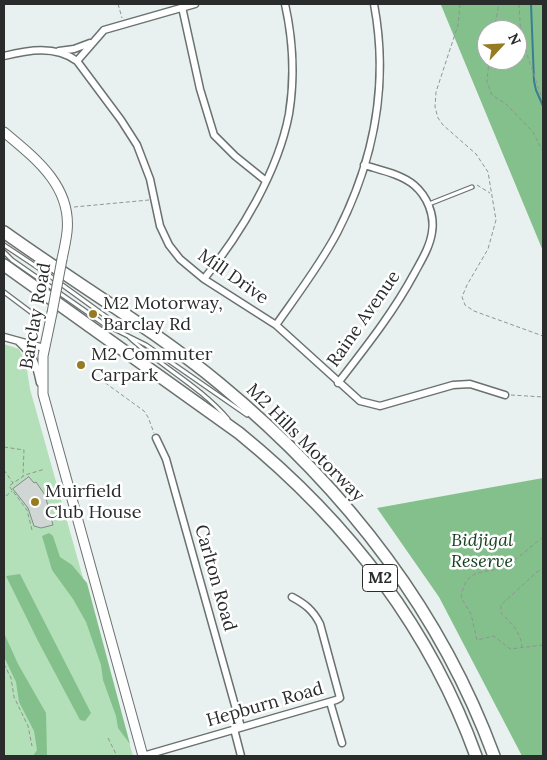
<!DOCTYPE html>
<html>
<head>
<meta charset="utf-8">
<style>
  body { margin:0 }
  #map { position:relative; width:547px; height:760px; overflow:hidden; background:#e8f1ef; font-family:Lora,serif }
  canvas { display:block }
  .frame { position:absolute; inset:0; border:5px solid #292c2b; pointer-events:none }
  .north { position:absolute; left:477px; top:20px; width:50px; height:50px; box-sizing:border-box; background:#fff; border:1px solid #a9abaa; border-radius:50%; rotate:65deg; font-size:14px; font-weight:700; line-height:20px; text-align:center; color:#292c2b }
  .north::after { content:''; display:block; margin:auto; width:18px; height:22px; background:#967b23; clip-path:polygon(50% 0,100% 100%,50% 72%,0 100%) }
</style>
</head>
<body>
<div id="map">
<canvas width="547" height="760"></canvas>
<div class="frame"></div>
<div class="north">N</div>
</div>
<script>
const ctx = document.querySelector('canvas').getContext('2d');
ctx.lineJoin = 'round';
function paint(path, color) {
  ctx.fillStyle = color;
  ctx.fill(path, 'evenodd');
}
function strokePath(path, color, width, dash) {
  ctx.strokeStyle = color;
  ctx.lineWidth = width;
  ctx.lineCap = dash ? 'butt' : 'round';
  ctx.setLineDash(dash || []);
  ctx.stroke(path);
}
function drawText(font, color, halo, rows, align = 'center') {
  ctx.font = font + ' Lora,serif';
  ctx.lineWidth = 5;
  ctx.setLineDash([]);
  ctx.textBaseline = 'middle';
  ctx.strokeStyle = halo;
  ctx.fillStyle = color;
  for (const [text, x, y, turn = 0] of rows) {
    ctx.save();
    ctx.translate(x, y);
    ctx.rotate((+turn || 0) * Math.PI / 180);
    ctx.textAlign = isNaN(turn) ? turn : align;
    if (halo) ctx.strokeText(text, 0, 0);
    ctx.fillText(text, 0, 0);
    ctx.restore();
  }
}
const green = new Path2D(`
  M4 344 19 349 26 363 30 389 133 756H4Z`);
const forest = new Path2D(`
  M440 4H543V251L441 5ZM487 30H517V60H487Z
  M543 478V756H522L439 597 377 508Z
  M49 533 53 536 60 557 72 565 87 583 130 744 118 728 116 716 103 680 101 665 86 622 73 599 52 570 42 536Z
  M20 574 91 713 85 721 80 720 38 641 6 576Z
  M4 633 18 664 46 713 47 756H33L37 750 34 731 19 702 16 682 4 657Z`);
const stream = new Path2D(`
  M531 4 534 81 536 90 543 106`);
const building = new Path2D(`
  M29 477 34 483 36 482 45 495 53 525 41 528 34 526 28 508 13 489Z`);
const path = new Path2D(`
  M118 4 122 18
  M460 4 458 25 436 92 435 107 438 118 443 125 476 154 488 172 496 220 488 249 467 285 462 297 465 305 474 311 543 336
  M519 4 521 37 543 101
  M494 30 499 4
  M489 60 487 82 492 95 506 104 533 132 543 152
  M477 185 490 193
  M74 207 149 200
  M100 379 144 411 148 417 154 433
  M511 395 543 397
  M4 447 24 450 23 476
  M4 470 13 483
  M6 496 12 491
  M32 530 27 510 9 486 25 475 45 469
  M543 537C530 547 516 561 501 568 491 572 476 570 468 579 464 584 462 591 461 597L471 614 477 640 494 636 510 649 543 645
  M522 648C521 632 512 624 501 613V605L538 571 543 570
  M4 664 11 678 14 697 28 726 32 746
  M108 738 117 756`);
const service = new Path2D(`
  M429 204 472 187
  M4 245 43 271 108 318 122 331
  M4 252 12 260 104 324 146 345 247 415
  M4 292 32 313
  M129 337C160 366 200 386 228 419`);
const minor = new Path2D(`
  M182 7 200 89 214 135 235 156 266 181
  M59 51 74 49 90 43
  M4 56C28 50 55 45 77 61L121 120 137 145 150 179 160 226 169 245 180 259 204 279 276 325 360 401 380 406 453 385 470 384 505 395
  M77 61 104 30 195 4
  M204 279C241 233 278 172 289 114 295 77 293 40 285 4
  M276 325C297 295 320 265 337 233 374 161 389 84 374 4
  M4 337 44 348
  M19 342C34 356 36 364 40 383
  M338 383C365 348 393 313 414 274 421 261 430 247 432 232 435 215 427 196 414 185 401 174 380 170 364 165
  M156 438 166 459 241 727
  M330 702 342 743
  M234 729 241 756
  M143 756 336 700 340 698 320 624C313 610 305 604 292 597`);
const secondary = new Path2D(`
  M4 132C35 158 72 186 67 232 66 241 64 250 62 259
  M52 313 43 356V394L143 756`);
const motorway = new Path2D(`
  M4 232C75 283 152 328 220 384 342 485 439 607 494 756
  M4 265 239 433C346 520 429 626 476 756`);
const secondaryBridge = new Path2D(`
  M52 313 62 259`);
const markers = [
  [93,314,5,"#967b23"],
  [81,365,5,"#967b23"],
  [35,502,5,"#967b23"]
];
const shields = [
  [380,578,35]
];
const shieldNames = [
  ["M2",380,578]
];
const streetNames = [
  ["Mill Drive",233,277,35],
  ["Barclay Road",36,316,-80],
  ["Raine Avenue",364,319,-55],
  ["M2 Hills Motorway",305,443,45],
  ["Carlton Road",215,578,74],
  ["Hepburn Road",265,705,-16]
];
const poiNames = [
  ["M2 Motorway,",103,304],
  ["Barclay Rd",103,325],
  ["M2 Commuter",91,355],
  ["Carpark",91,376],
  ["Muirfield",45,492],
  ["Club House",45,513]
];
const parkNames = [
  ["Bidjigal",482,541],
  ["Reserve",482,562]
];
paint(green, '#b3e0b8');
paint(forest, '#84c08c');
strokePath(stream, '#3b7d93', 2);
paint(building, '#cfd6d3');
strokePath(building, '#848b88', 1);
strokePath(service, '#6a7270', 5.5);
strokePath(minor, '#6a7270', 9);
strokePath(secondary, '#6a7270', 11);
strokePath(motorway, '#6a7270', 14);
strokePath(path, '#8e9593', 1, [4, 2.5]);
strokePath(service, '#fff', 3);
strokePath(minor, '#fff', 6);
strokePath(secondary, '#fff', 9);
strokePath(motorway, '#fff', 11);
strokePath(secondaryBridge, '#6a7270', 11, []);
strokePath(secondaryBridge, '#fff', 9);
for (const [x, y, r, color] of markers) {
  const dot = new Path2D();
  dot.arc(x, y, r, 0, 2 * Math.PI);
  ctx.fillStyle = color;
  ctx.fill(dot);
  strokePath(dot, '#fff', 2);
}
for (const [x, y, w] of shields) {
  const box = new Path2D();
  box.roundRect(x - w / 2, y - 13.5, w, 27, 4);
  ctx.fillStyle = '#fff';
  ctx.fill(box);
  strokePath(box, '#292c2b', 1);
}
drawText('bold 16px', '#292c2b', null, shieldNames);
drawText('18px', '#292c2b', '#fff', streetNames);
drawText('18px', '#292c2b', '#fff', poiNames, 'left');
drawText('italic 18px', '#133f1d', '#fff', parkNames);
</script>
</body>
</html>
